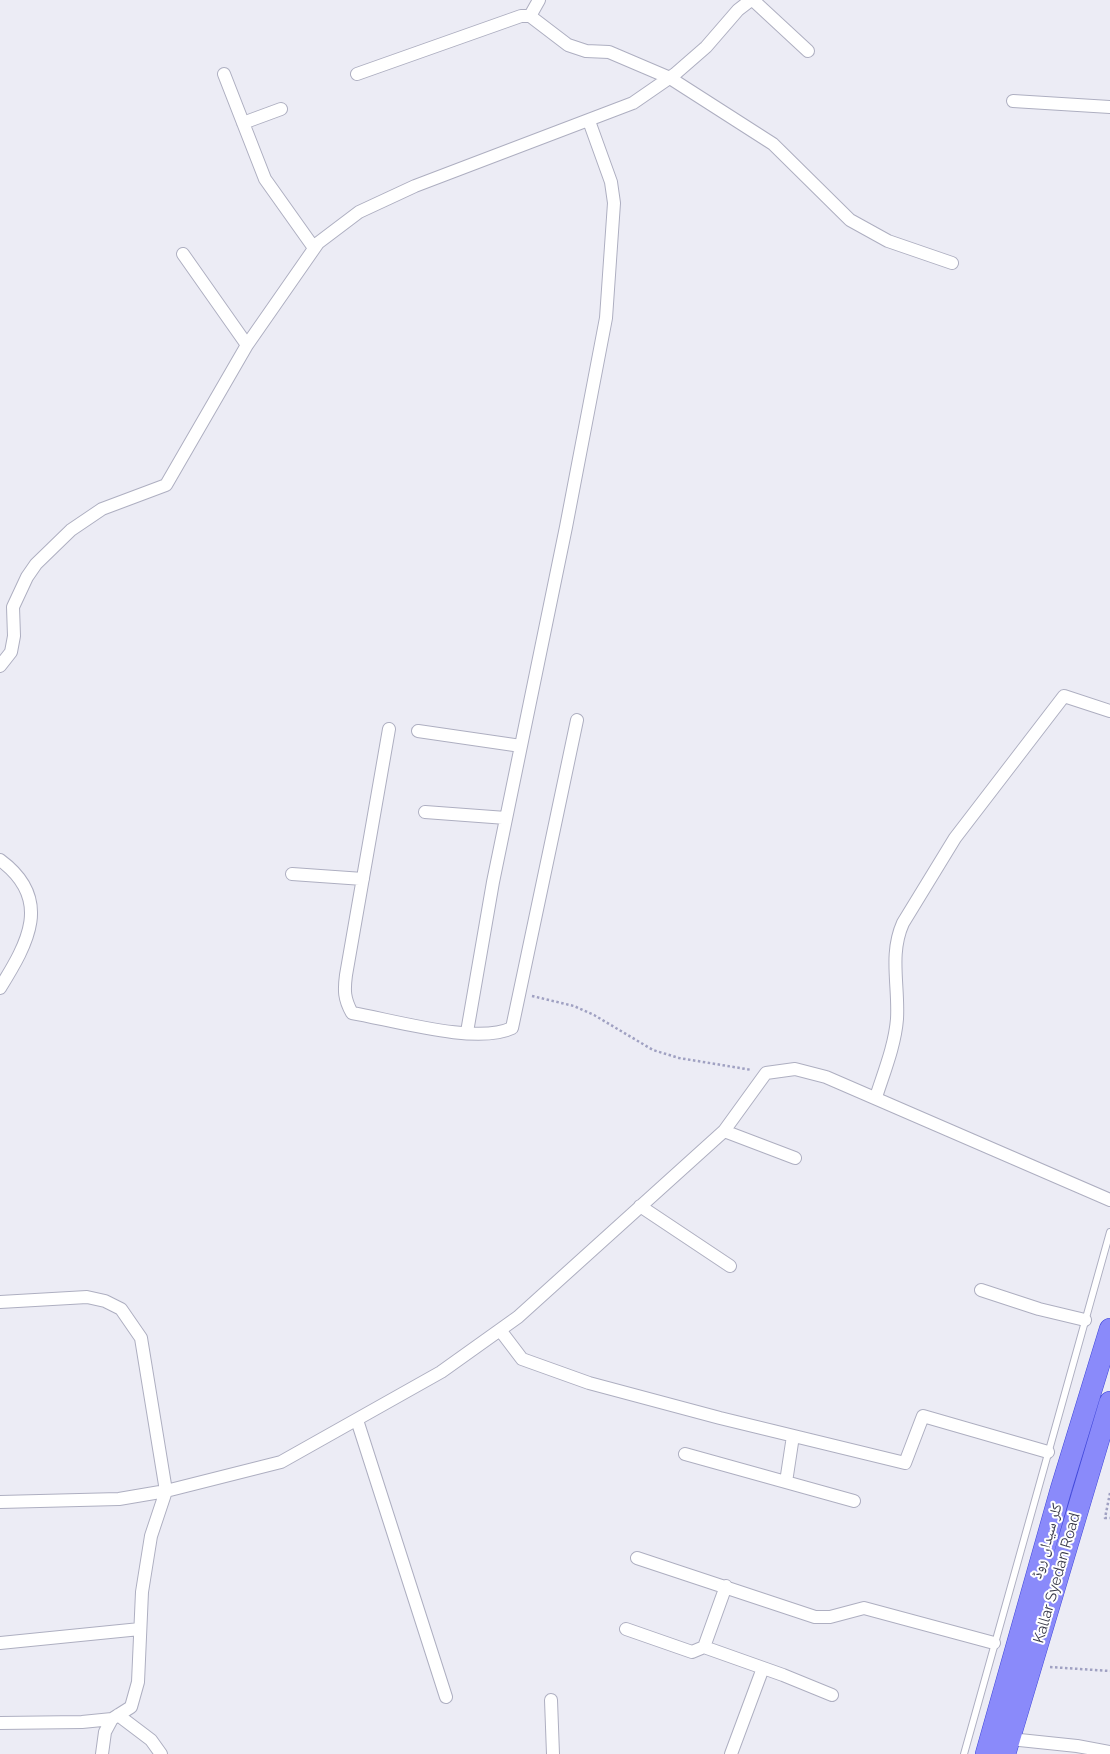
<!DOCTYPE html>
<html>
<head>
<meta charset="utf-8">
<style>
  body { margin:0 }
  canvas { display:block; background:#ececf5 }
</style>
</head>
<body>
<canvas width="1110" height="1754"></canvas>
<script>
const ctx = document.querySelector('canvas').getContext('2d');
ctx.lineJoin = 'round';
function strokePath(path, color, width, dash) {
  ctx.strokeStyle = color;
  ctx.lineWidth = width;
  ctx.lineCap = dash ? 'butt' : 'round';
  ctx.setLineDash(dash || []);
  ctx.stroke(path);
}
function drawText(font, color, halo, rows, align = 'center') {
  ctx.font = font + ' Raleway,"Noto Naskh Arabic",sans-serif';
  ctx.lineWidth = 4;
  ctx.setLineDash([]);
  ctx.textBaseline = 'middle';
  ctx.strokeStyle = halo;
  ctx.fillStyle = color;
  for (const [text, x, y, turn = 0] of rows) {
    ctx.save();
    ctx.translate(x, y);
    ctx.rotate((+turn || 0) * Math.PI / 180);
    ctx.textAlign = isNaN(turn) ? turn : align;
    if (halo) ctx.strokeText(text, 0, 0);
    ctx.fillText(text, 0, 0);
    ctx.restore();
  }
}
const path = new Path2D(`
  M532 996 574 1006 594 1015 653 1050 679 1058 752 1070
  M1110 1493 1105 1518H1110
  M1050 1667 1110 1671`);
const service = new Path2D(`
  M964 1754 1110 1232`);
const minor = new Path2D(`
  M753 0 808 51
  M530 16 539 0
  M224 74 265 179 314 248
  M357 74 521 16H530L568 45 586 51 609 52 670 78 773 144 850 220 888 241 952 263
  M1013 101 1110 107
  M243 123 281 109
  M183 254 247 345
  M0 666 11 652 14 636 13 607 27 577 36 564 71 530 102 509 166 485 247 345 318 243 359 212 415 186 633 103 675 74 706 47 738 10 751 0
  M389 729 346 975C344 990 344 999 352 1013 393 1020 477 1045 512 1028L577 720
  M418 731 521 746
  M425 812 506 818
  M0 860C53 899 28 943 0 988
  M292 874 363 879
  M467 1032 493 882 566 527 606 318 614 203 611 182 589 121
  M876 1097C884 1072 895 1045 897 1019 899 986 889 954 903 923L955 838 1064 696 1110 711
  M724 1131 795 1158
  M640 1206 730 1266
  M981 1290 1039 1309 1085 1320
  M0 1302 87 1297 105 1301 121 1309 141 1338 166 1491 281 1462 441 1372 518 1317 724 1131 766 1073 795 1069 826 1077 1110 1200
  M500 1330 522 1359 589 1383 720 1418 905 1463 923 1416 1048 1452
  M357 1420 446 1697
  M685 1454 854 1501
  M786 1482 793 1436
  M0 1502 119 1499 166 1491 151 1536 142 1592 138 1682 131 1707 112 1719 82 1722 0 1723
  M637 1558 815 1617H830L864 1608 994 1643
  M726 1586 704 1647 783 1675 832 1695
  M626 1629 692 1652 704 1647
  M0 1643 140 1629
  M551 1700 553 1754
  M118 1715 151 1740 161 1754
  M1010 1739 1077 1746 1110 1752
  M102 1754 105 1732 112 1719
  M731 1754 763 1668`);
const trunk = new Path2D(`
  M986 1754 1061 1489 1110 1329
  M1005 1754 1110 1402`);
const streetNames = [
  ["کلر سیداں روڈ",1047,1541,-74],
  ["Kallar Syedan Road",1057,1578,-74]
];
strokePath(service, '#aeafc1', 8);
strokePath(minor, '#aeafc1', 14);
strokePath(trunk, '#4249da', 22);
strokePath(path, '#a0a1c2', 2.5, [2.5, 2.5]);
strokePath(service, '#fff', 6);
strokePath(minor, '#fff', 12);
strokePath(trunk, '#8a8afa', 21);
drawText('15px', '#393a4a', '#fff', streetNames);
</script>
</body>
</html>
